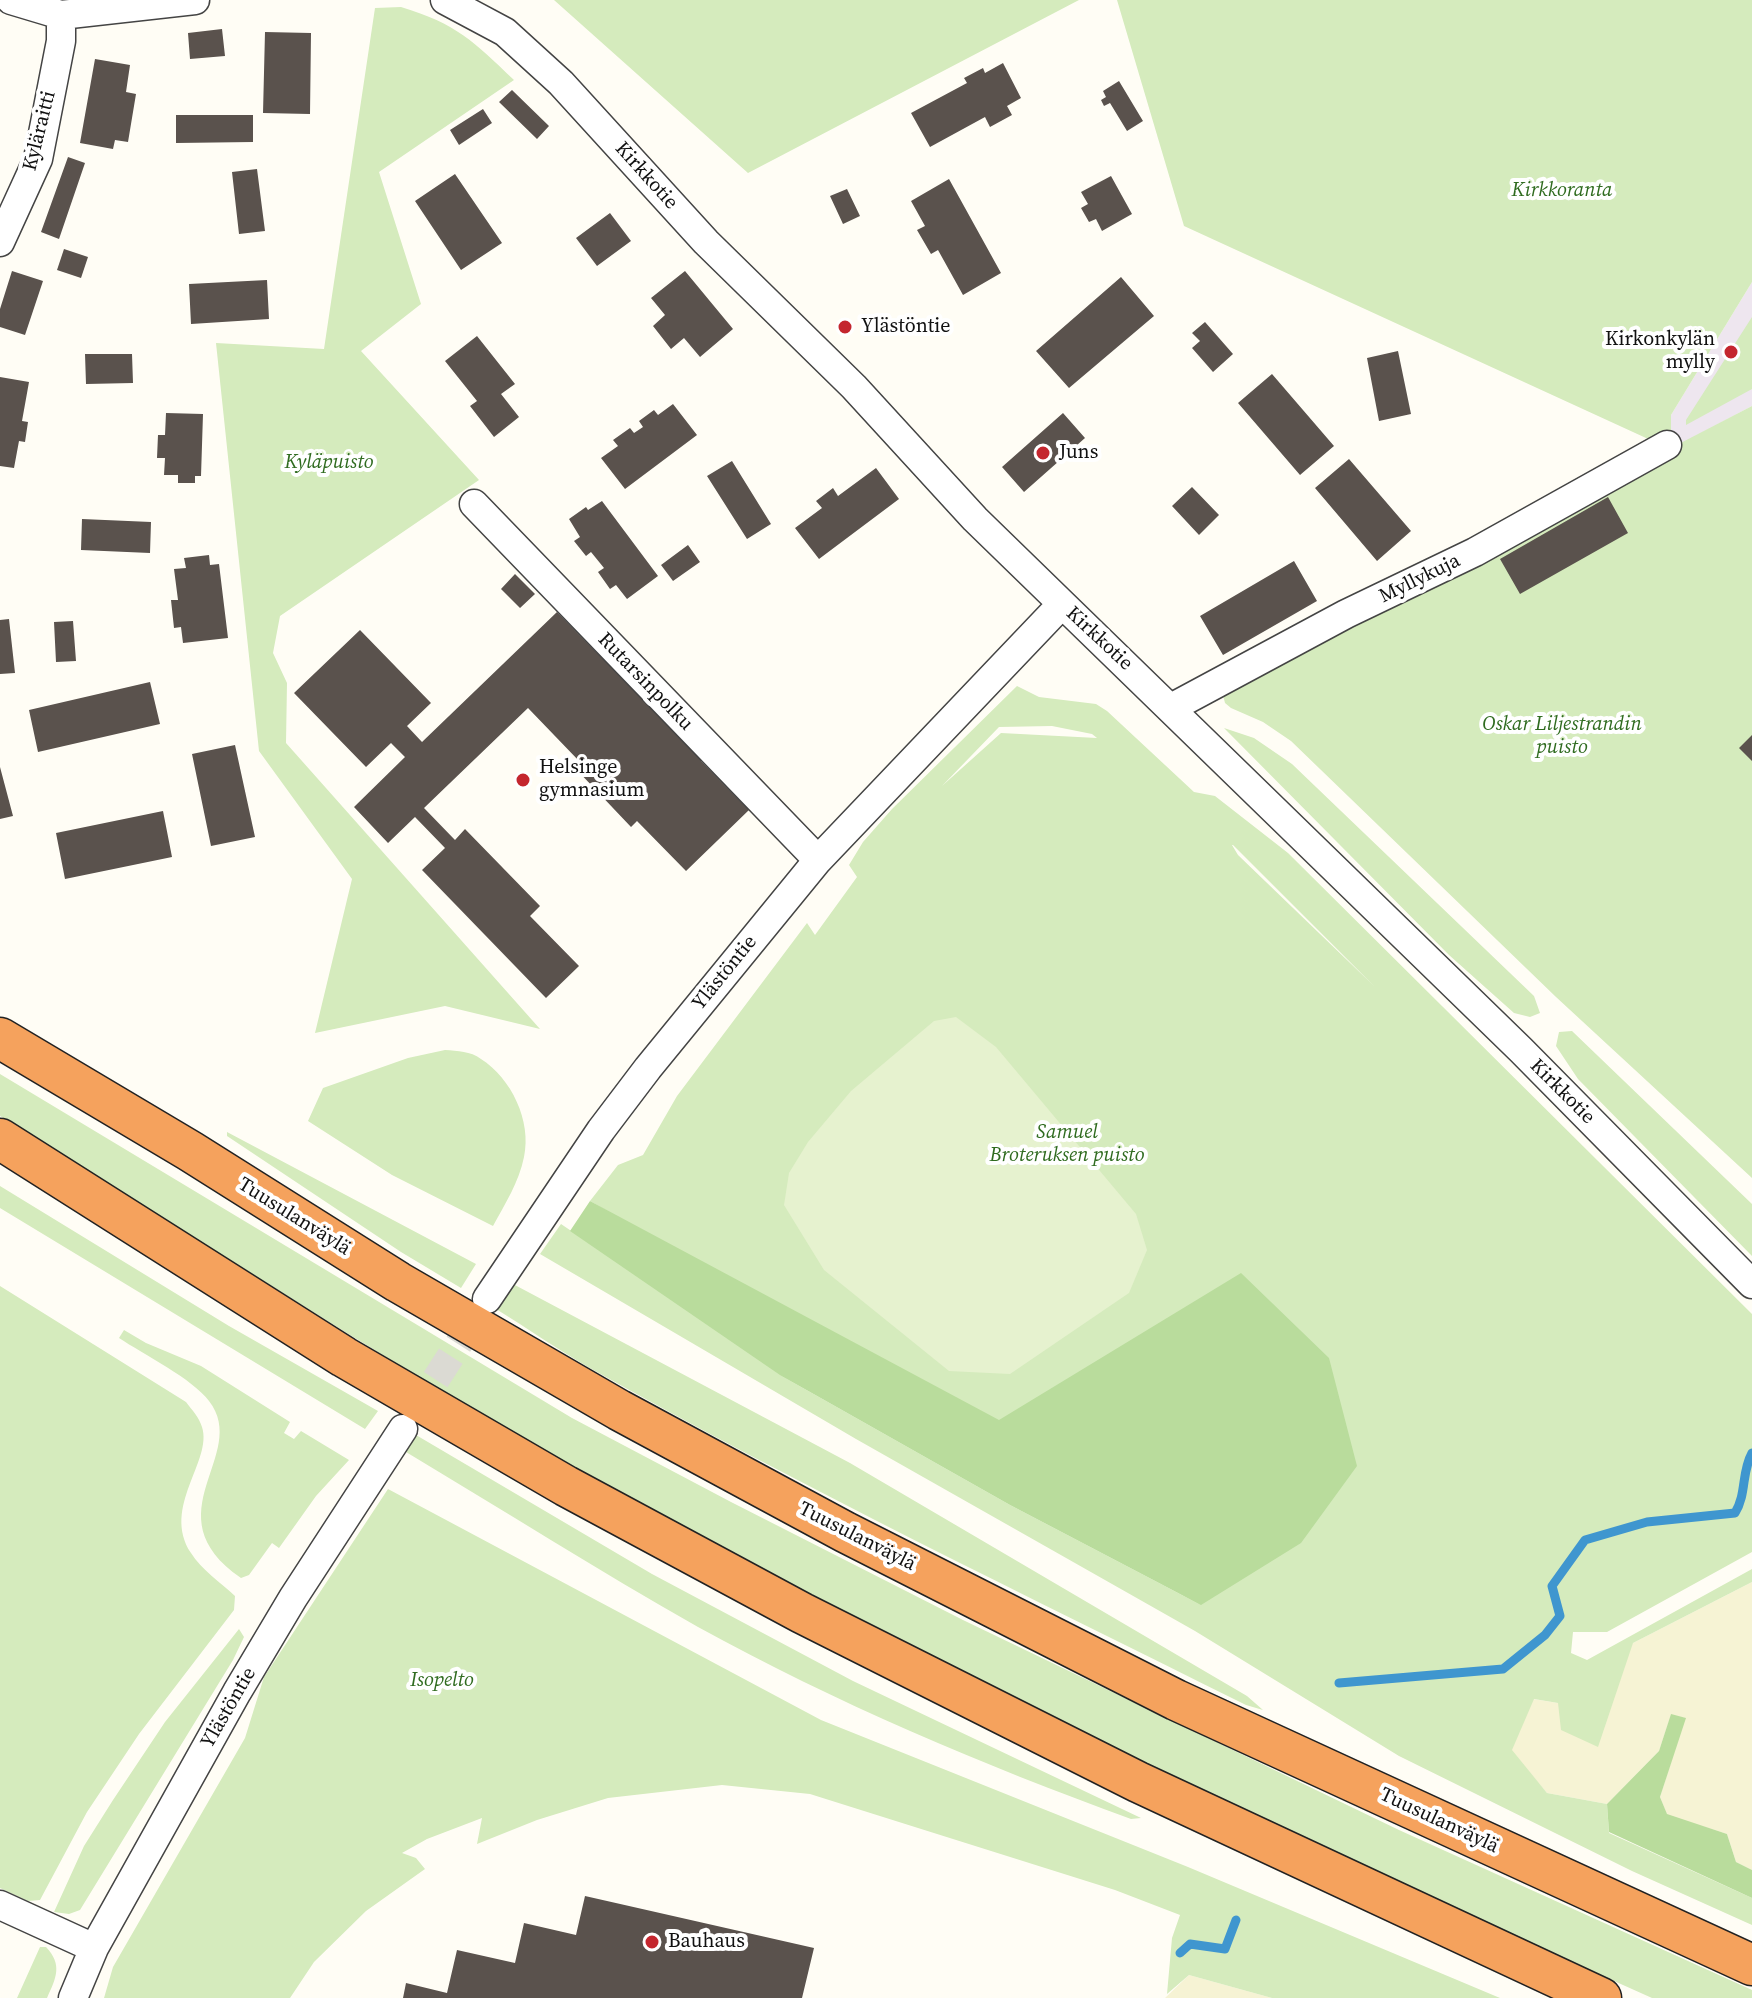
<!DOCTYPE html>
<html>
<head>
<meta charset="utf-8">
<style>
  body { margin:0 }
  canvas { display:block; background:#fffdf5 }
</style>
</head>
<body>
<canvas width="1752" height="1998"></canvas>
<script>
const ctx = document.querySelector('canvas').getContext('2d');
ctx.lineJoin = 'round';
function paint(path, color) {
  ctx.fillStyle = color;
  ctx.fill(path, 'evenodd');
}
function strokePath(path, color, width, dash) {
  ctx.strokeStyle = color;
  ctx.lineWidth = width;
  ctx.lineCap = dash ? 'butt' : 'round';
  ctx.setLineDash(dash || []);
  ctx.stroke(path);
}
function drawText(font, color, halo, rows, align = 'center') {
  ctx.font = font + ' "Source Serif 4",serif';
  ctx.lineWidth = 8;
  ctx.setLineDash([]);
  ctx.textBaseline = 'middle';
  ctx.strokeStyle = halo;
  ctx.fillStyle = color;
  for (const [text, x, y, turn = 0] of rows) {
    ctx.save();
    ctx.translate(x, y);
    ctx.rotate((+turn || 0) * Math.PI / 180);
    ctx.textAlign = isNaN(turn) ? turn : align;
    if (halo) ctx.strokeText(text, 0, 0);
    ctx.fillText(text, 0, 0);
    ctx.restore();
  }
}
const industrial = new Path2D(`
  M1752 282V406L1671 449V415Z`);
const farmland = new Path2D(`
  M1752 1582V1870L1736 1862 1727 1834 1667 1815 1660 1797 1685 1718 1671 1715 1659 1751 1607 1804 1547 1793 1511 1751 1533 1699 1558 1703 1633 1643Z
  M1189 1975 1272 1998H1165Z`);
const green = new Path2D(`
  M554 0H1079L748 173Z
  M1117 0H1752V282L1671 415V448L1752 406V1178L1556 997 1291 741 1263 722 1231 708 1225 703 1223 695 1670 449 1184 226Z
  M401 7C457 24 473 41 514 80L379 172 421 304 361 351 479 480 280 616 273 653 287 683 286 743 540 1029 445 1006 315 1033 352 879 259 751 216 343 324 349 375 8Z
  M1752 317V389L1686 425V420Z
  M1017 686 1039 697 1096 704 1107 711 1194 792 1215 796 1288 853 1752 1314V1552L1607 1632H1573L1571 1653 1587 1660 1752 1569V1582L1633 1643 1598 1747 1561 1730 1558 1703 1534 1699 1512 1750 1547 1793 1607 1804 1609 1833 1752 1898V1925L1632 1871 1399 1756 1195 1631 856 1439 540 1254 561 1224 589 1243 611 1213 590 1201 618 1165 643 1155 677 1096 807 923 815 935 857 877 849 865 863 842 892 809ZM1052 726 1092 734 1097 738 1001 733 942 786 999 727ZM1232 845H1233L1374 986 1238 855ZM780 1375 1201 1605 1010 1505Z
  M1224 728 1254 738 1292 764 1534 996 1540 1013 1530 1017 1514 1013 1449 955Z
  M1572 1031 1752 1204V1256L1578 1079 1556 1046 1559 1032Z
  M445 1050C458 1051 470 1051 481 1059 511 1078 532 1121 524 1157 519 1182 505 1204 493 1226L392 1175 308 1121 323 1088 408 1058Z
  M0 1074 572 1418 731 1502 963 1620 1399 1830 1752 1990V1998H1652L1333 1855 976 1682 784 1583 552 1458 350 1335 0 1116Z
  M227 1132 476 1264 461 1288 401 1252 227 1136Z
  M0 1186 229 1326 378 1411 365 1429 0 1208Z
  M513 1284 850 1463 1247 1696 1263 1710 1246 1705C1025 1595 803 1488 588 1367 557 1349 527 1328 496 1309Z
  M0 1286 186 1402C192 1410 199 1417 202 1427 213 1461 161 1507 191 1553 201 1569 221 1583 235 1596L234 1610 139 1734 87 1812 40 1900 28 1901 0 1888Z
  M124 1330 146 1343 201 1366 290 1422 284 1433 294 1439 301 1431 349 1460 316 1496 279 1548 272 1543 249 1575 241 1578C149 1514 251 1455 209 1401 193 1379 143 1354 119 1338Z
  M416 1435 652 1574 853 1681 1141 1818 1131 1819C983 1765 836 1703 698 1627 599 1571 503 1510 406 1452Z
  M388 1489 821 1720 1188 1867 1500 1998H1272L1189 1975 1167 1994 1172 1938 1180 1915 1115 1890 810 1794 722 1785 608 1798 537 1820 477 1844 482 1818 427 1839 402 1853 416 1858 425 1869 366 1911 314 1962 290 1998H104L113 1967 245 1738 264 1677Z
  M239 1629 244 1637 233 1660 80 1910 69 1914 54 1912 84 1846 113 1800 165 1722Z
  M40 1947H46C63 1965 56 1978 47 1998H17Z`);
const forest = new Path2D(`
  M590 1201 999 1420 1241 1273 1329 1358 1357 1466 1301 1543 1201 1605 1010 1505 780 1375 570 1231Z
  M1671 1714 1686 1718 1660 1797 1667 1814 1727 1834 1736 1862 1752 1870V1898L1609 1832 1607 1804 1659 1751Z`);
const pitch = new Path2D(`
  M956 1017 996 1047 1136 1214 1147 1250 1129 1293 1010 1374 949 1371 824 1270 784 1205 789 1173 808 1142 851 1091 934 1021Z`);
const stream = new Path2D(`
  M1339 1683 1503 1669 1545 1635 1560 1616 1552 1586 1585 1540 1647 1522 1735 1513C1747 1493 1741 1473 1752 1453
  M1180 1953 1190 1944 1225 1949 1236 1920`);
const building = new Path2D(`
  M222 29 225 56 190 59 188 33Z
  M265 32 311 33 310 114 263 113Z
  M95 59 130 65 126 92 136 94 128 142 115 140 113 149 80 143Z
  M1003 63 1021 98 1007 106 1012 115 990 127 985 117 930 147 911 113 967 83 964 78 983 68 985 73Z
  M1119 81 1143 121 1127 131 1110 103 1104 106 1101 100 1106 97 1103 91Z
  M512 90 549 126 537 139 499 102Z
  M483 109 492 123 459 145 450 130Z
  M176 115H253V142L176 143Z
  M68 157 85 163 59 239 41 232Z
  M257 169 265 231 239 234 232 172Z
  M455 174 502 243 461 270 415 201Z
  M1111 176 1132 214 1102 231 1096 219 1089 222 1081 208 1088 204 1081 192Z
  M949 179 1001 273 963 295 938 250 931 254 917 230 925 226 911 201Z
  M847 189 860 216 843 224 830 196Z
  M610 213 631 241 597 266 576 238Z
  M64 249 88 257 81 278 57 270Z
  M12 271 43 281 25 335 0 327V309Z
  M685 271 733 329 700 357 684 338 671 349 653 326 665 315 651 298Z
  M1121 277 1154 316 1069 388 1036 351Z
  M267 280 269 319 191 324 189 284Z
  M1205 322 1233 354 1213 372 1192 348 1200 341 1192 333Z
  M477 336 515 384 501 394 519 417 494 437 470 406 477 401 445 361Z
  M1398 351 1411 414 1379 421 1367 358Z
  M85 354H132L133 383 86 384Z
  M1272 374 1334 446 1300 475 1238 403Z
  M0 377 29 382 22 421 28 422 25 442 19 441 14 468 0 466Z
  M673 404 697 435 625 489 601 458 618 446 613 440 630 428 634 433 643 427 639 421 654 410 658 415Z
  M166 413 203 414 201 476H195V483H178V475H164L165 458H157L158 435H165Z
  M1063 413 1085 438 1024 492 1002 467Z
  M1349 459 1411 531 1377 561 1315 488Z
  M732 461 771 524 747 539 707 476Z
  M876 468 899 499 819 559 795 528 822 508 816 501 833 488 838 496Z
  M1192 487 1219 515 1199 535 1172 506Z
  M1608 497 1628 533 1520 594 1500 559Z
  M602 501 658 576 627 599 616 585 610 589 598 572 604 568 591 552 586 556 574 541 580 537 569 519 586 507 588 510Z
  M82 519 151 522 150 553 81 550Z
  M688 545 700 562 673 581 661 565Z
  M209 555 210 565 219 564 228 638 183 643 181 627 174 628 171 600H178L174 569 186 568 184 558Z
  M1294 561 1317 601 1223 655 1200 616Z
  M515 574 535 594 520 608 501 589Z
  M557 612 644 701 649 697 706 756 701 761 749 810 686 871 637 821 631 827 575 768 580 762 528 708 424 808 455 840 465 829 540 906 530 916 579 966 546 998 422 870 445 848 415 817 388 843 354 807 405 757 391 743 366 767 294 693 360 630 431 703 407 726 422 742Z
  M9 619 15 673 0 674V620Z
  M73 621 76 661 56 662 54 622Z
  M150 682 160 724 38 752 29 710Z
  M1752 735V761L1739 748Z
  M235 745 255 837 211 846 192 754Z
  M0 767 13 816 0 819Z
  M163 811 172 857 65 879 56 833Z
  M585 1896 814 1948 802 1998H403L406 1983 447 1993 457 1950 515 1963 524 1923 576 1935Z`);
const minorTunnel = new Path2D(`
  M413 1415 481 1309`);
const minor = new Path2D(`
  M11 0 61 15 195 0
  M445 0 505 32 561 83 706 242 854 387 975 519 1521 1050 1752 1284
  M0 242 38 159 61 41V15
  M474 504 818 860
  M1171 708 1346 614 1475 552 1667 445
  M487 1299 601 1130 648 1068 818 860 1062 604
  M0 1905 94 1948
  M73 1998 94 1948 237 1692 293 1598 403 1429`);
const highway = new Path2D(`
  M0 1038 190 1151 398 1282 619 1410 845 1532 1176 1700 1752 1965
  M0 1139 344 1357 566 1486 802 1613 1138 1782 1601 1998`);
const markers = [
  [845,327,8,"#c4262e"],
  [1731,352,8,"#c4262e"],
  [1043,453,8,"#c4262e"],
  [523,780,8,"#c4262e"],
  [652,1942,8,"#c4262e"]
];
const streetNames = [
  ["Kyläraitti",40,131,-76],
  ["Kirkkotie",646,176,48],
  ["Myllykuja",1420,579,-26],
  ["Kirkkotie",1099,639,43],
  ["Rutarsinpolku",645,682,46],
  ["Ylästöntie",725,973,-51],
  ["Kirkkotie",1562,1092,45],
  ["Tuusulanväylä",294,1217,32],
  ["Tuusulanväylä",857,1537,27],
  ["Ylästöntie",229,1708,-60],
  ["Tuusulanväylä",1439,1821,25]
];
const parkNames = [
  ["Kirkkoranta",1562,191],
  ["Kyläpuisto",329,463],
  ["Oskar Liljestrandin",1562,725],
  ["puisto",1562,748],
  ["Samuel",1067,1133],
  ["Broteruksen puisto",1067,1156],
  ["Isopelto",442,1681]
];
const poiNames = [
  ["Ylästöntie",861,327],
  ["Kirkonkylän",1715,340,"right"],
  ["mylly",1715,363,"right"],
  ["Juns",1059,453],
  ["Helsinge",539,768],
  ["gymnasium",539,791],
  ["Bauhaus",668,1942]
];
paint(industrial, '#eee6ef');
paint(farmland, '#f6f3d4');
paint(green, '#d5ebbd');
paint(forest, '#b9dc9c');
paint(pitch, '#e6f2cf');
strokePath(stream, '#3f96cf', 9);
paint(building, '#5a524d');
strokePath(minorTunnel, '#dbdad3', 28, [28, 14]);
strokePath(minor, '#444', 31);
strokePath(highway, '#222', 43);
strokePath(minor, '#fff', 28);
strokePath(highway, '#f5a25d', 40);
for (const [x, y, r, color] of markers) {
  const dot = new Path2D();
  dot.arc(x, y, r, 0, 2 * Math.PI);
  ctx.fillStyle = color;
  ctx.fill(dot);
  strokePath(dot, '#fff', 3);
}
drawText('20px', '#111', '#fff', streetNames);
drawText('italic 20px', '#2f6b1f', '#fff', parkNames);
drawText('20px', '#111', '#fff', poiNames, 'left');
</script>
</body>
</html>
